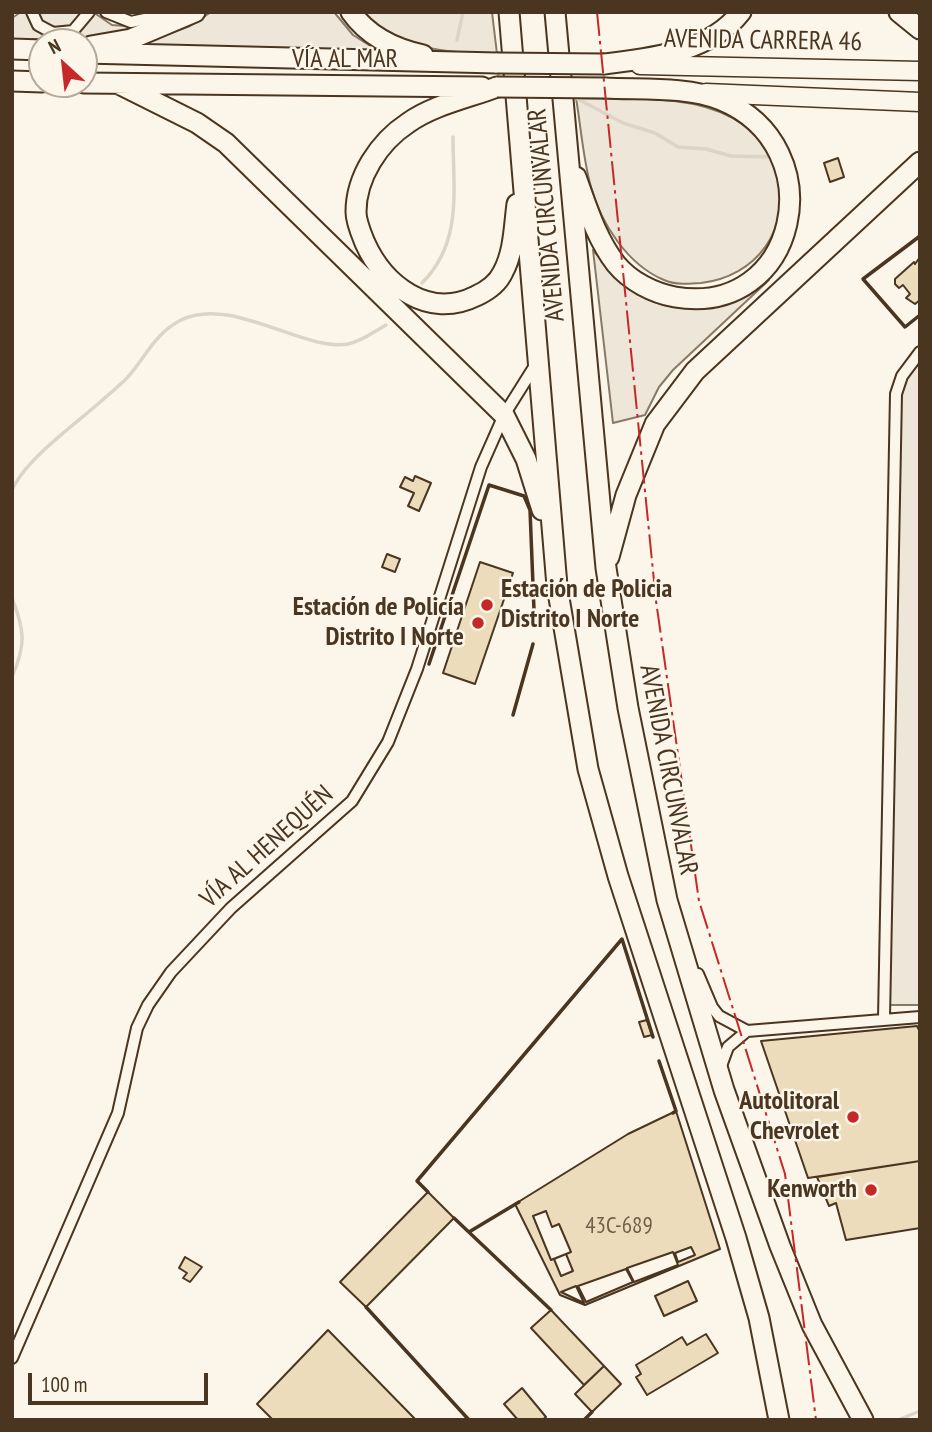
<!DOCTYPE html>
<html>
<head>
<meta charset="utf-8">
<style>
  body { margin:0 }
  #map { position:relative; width:932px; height:1432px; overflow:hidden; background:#fbf6e9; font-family:"PT Sans Narrow",sans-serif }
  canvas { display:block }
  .frame { position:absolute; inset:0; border:14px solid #4a3520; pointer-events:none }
  .north { position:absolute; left:28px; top:28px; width:70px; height:70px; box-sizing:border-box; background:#fbf6e9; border:2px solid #b4a999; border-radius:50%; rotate:333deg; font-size:19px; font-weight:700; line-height:28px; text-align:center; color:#4a3520 }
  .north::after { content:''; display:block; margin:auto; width:24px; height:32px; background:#c62828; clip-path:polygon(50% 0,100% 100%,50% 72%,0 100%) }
  .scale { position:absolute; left:28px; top:1373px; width:180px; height:32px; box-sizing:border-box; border:4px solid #4a3520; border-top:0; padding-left:9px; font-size:21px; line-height:24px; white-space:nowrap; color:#4a3520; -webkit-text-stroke:5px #fbf6e9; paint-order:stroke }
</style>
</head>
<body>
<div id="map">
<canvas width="932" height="1432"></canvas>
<div class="frame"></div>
<div class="north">N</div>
<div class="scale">100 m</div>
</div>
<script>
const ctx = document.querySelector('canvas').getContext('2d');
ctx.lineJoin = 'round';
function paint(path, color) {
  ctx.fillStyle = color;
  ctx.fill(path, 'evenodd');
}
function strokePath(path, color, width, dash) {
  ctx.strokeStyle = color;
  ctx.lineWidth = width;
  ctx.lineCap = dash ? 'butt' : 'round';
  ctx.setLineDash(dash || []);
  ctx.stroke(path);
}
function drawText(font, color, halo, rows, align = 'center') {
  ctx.font = font + ' "PT Sans Narrow",sans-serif';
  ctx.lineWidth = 5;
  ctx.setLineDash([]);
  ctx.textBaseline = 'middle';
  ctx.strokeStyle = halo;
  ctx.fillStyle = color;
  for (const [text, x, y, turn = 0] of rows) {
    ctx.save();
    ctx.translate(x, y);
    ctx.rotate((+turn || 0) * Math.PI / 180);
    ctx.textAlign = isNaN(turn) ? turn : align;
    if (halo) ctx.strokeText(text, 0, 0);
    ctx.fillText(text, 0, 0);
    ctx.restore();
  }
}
const green = new Path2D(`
  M21 12H93L112 25 139 27 96 37 12 40V18Z
  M211 12H334L353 35 383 54 125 50 190 26Z
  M358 12H492L497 54C434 52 410 50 358 12Z
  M576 98C627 100 687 93 733 118 756 131 770 149 777 174 792 229 756 277 701 283 689 284 675 285 664 280 628 265 601 224 591 187 583 159 581 127 576 98Z
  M593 250C654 323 689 319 769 280L673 370 659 387 645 415 613 423Z
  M920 359V1005H889L900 396 905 379Z`);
const stream = new Path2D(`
  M457 40 463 12
  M576 98 623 123 655 133 678 147 706 149 731 156 772 157
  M422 283C463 242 453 190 453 137
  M12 490C26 459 73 426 99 403 108 395 118 387 127 378 146 357 154 334 181 320 231 295 304 352 348 344 363 341 373 332 386 325
  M12 598C25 631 26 645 12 677
  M898 1420 920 1411`);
const building = new Path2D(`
  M838 158 844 177 830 182 824 163Z
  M920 257V300L915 304 906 298 910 294 903 285 899 288 895 284V279L914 262 915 264Z
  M415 476 431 483 419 511 408 506 414 493 400 487 405 477 413 481Z
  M387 554 400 559 395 572 382 567Z
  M480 562 513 573 475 684 443 673Z
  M647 1020 652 1035 644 1037 639 1022Z
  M917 1026 920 1032V1161L808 1178 761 1041Z
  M676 1111 720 1249 585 1305 560 1295 515 1204 628 1134Z
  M920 1161V1228L846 1240 836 1203 829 1206 817 1177Z
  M428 1192 454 1218 366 1307 340 1282Z
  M546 1211 552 1227 559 1224 571 1252 551 1260 533 1216Z
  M691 1247 695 1255 678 1262 675 1253Z
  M673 1252 678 1265 634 1282 627 1268Z
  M566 1254 573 1271 561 1276 554 1259Z
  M185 1257 202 1267 190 1282 183 1278 187 1273 179 1268Z
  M626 1269 633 1282 586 1302 578 1286Z
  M688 1281 697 1301 664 1316 655 1296Z
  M576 1286 584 1303 561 1292Z
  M551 1310 604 1366 584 1385 531 1328Z
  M328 1330 416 1420H273L257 1404Z
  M706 1334 718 1353 647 1395 636 1377 641 1374 636 1365 682 1337 687 1345Z
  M604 1366 621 1384 592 1412 575 1394Z
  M522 1388 546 1417 542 1420H518L504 1404Z`);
const street = new Path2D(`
  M32 12 38 25 53 33 73 31 89 12
  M106 12 131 22 168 14
  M698 974 712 1007 719 1016 747 1031 920 1017
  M884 1018 896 394 902 376 920 352
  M721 1066 728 1047 747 1031
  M12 1358 118 1113 137 1028 148 1005 171 972 231 908 352 801 388 742 417 669 481 467 504 415 536 364`);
const primary = new Path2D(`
  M640 65 920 71
  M706 93 920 102`);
const highway = new Path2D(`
  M351 12C368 36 395 49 423 55
  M509 12 557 586 588 769 618 876 736 1238 759 1318 779 1420
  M555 12 606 568 628 708 667 900 724 1090 780 1246 812 1325 863 1420
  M899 12 920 29
  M91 46 131 39 195 12
  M12 49 42 50
  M84 53 497 63
  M604 64C652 58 709 53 741 12
  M12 81 42 82
  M84 83 482 87
  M119 84 197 123 226 143 504 415 526 459 542 510
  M497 87C468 98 433 105 408 123 379 142 356 177 356 212 356 222 361 233 365 243 384 285 428 320 476 296 487 291 498 283 503 272 514 252 514 226 517 204
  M576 177C587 207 596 238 616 264 630 281 653 293 675 297 798 318 835 147 721 100 686 86 641 90 605 88
  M609 557 626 495 655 424 695 371 920 162`);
const highwayBridge = new Path2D(`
  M497 63 604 64
  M497 87 605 88`);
const wall = new Path2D(`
  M920 236 863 279 905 327 920 315
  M429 664 489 485 524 496 530 510 534 610
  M513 715 533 644
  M659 1061 676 1111 673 1113
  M428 1192 417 1181 622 939 653 1037
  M454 1218 551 1310
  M469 1232 519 1202
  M366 1307 469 1420
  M584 1420 592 1412`);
const power = new Path2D(`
  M597 12 656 601 699 901 785 1174 816 1420`);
const markers = [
  [487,605,7,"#c62828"],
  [478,623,7,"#c62828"],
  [853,1117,7,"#c62828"],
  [871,1190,7,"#c62828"]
];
const numberNames = [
  ["43C-689",619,1226]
];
const streetNames = [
  ["AVENIDA CARRERA 46",763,41,1],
  ["VÍA AL MAR",345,60],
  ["AVENIDA CIRCUNVALAR",547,215,-95],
  ["AVENIDA CIRCUNVALAR",668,770,79],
  ["VÍA AL HENEQUÉN",267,847,-42]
];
const poiNames = [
  ["Estación de Policia",501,590,"left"],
  ["Distrito I Norte",501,620,"left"],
  ["Estación de Policía",464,608],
  ["Distrito I Norte",464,638],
  ["Autolitoral",839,1102],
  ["Chevrolet",839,1132],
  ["Kenworth",857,1190]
];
paint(green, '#ede6d9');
strokePath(green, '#887966', 2);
strokePath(stream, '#dcd4c6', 3.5);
paint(building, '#ecdcbc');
strokePath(building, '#4a3520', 2);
strokePath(street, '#4a3520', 14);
strokePath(primary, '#4a3520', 21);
strokePath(highway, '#4a3520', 23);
strokePath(street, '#fbf6e9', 10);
strokePath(primary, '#fbf6e9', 18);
strokePath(highway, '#fbf6e9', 19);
strokePath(highwayBridge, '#4a3520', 23, []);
strokePath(highwayBridge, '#fbf6e9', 19);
strokePath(wall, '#4a3520', 3.5);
strokePath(power, '#c62828', 2, [24, 5, 3.5, 5]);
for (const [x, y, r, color] of markers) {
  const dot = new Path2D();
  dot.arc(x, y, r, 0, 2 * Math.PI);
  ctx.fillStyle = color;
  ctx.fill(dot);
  strokePath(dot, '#fbf6e9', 2.5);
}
drawText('23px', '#725f47', null, numberNames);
drawText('26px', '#4a3520', '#fbf6e9', streetNames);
drawText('bold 26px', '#4a3520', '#fbf6e9', poiNames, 'right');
</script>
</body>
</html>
